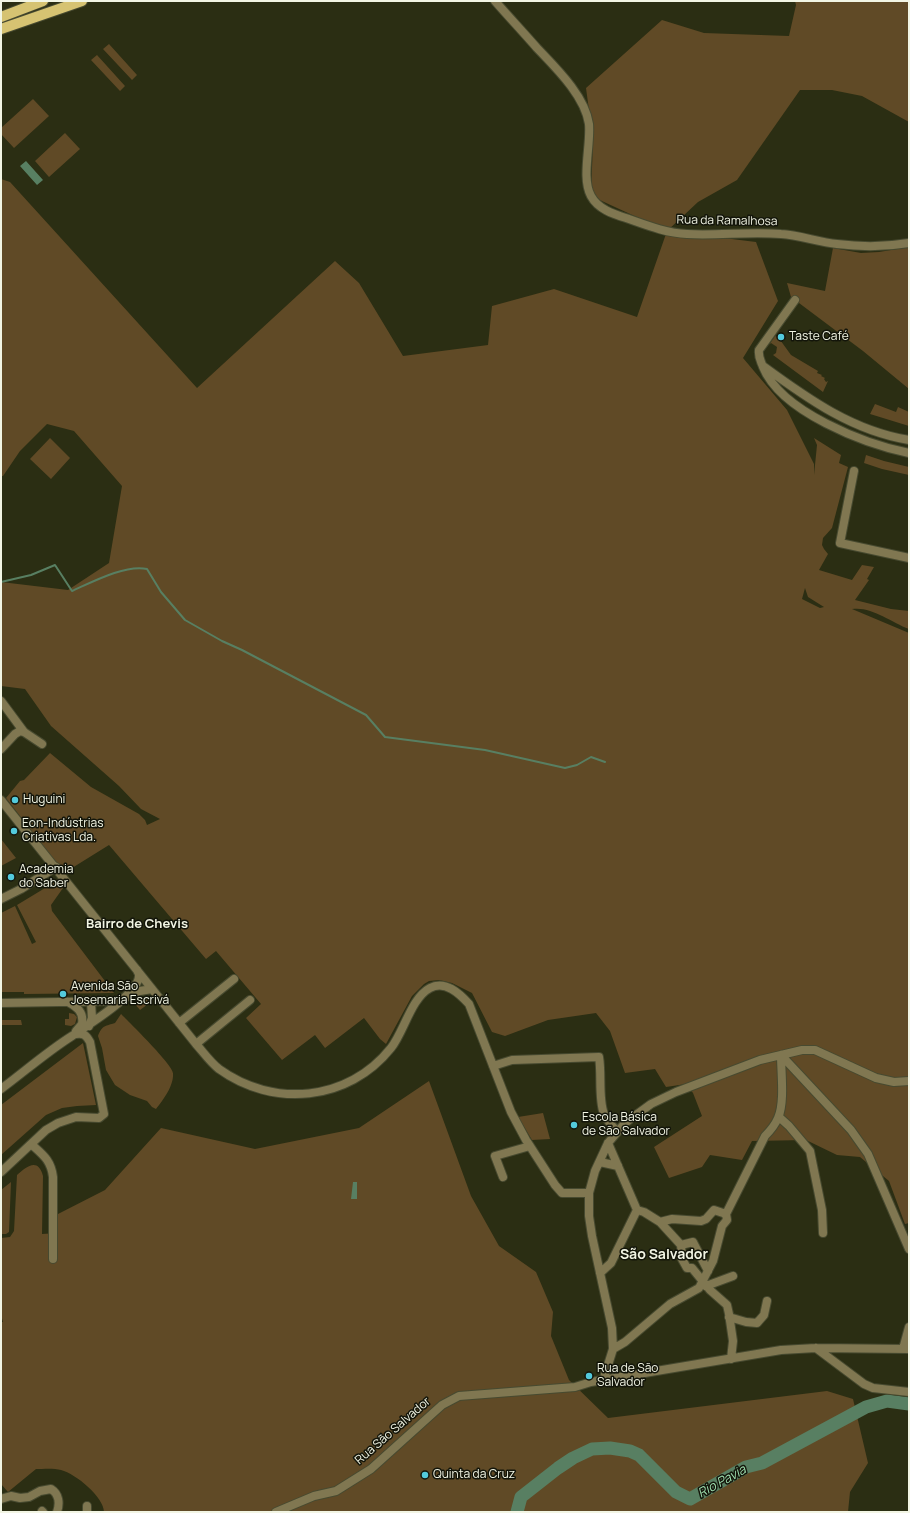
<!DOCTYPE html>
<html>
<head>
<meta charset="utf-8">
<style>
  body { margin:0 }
  #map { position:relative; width:910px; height:1513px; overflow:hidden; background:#2b2e13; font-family:Manrope,sans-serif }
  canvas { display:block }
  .frame { position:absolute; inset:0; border:2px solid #f2f5e4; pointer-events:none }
</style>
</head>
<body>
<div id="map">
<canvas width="910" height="1513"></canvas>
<div class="frame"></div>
</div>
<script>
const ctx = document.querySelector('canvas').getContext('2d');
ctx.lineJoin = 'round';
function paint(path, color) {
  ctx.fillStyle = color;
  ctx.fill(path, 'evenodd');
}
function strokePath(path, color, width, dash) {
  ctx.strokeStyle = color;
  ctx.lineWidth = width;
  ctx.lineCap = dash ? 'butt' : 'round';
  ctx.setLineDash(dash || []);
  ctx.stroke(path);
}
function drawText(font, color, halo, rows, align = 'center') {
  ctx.font = font + ' Manrope,sans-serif';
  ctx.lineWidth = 3;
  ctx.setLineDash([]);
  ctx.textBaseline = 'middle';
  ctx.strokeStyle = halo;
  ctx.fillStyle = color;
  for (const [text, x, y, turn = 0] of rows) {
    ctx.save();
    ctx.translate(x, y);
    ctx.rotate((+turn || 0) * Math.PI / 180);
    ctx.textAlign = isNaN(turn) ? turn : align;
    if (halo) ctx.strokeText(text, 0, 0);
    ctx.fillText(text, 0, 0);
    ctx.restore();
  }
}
const green = new Path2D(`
  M795 1H909V122L862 96 832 90H800L737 180 698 202 667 231 756 242 778 301 743 358 787 410 814 464V475L817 445 814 438 841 455 839 463 848 467 832 528 823 538 822 545 824 549 828 554 819 570 852 580 862 565 874 567 867 579 869 580 855 600 891 609 909 611V629C891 622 871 606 852 609L909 633V1223L905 1224 889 1181 860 1157 837 1155 806 1140 752 1141 742 1160 710 1155 702 1167 669 1178 654 1147 702 1116 693 1093 686 1084 666 1087 655 1069 625 1073 610 1031 596 1013 548 1020 505 1036 492 1032 472 993 452 983 439 980 429 981 424 984 412 996 386 1044 380 1039 364 1018 325 1048 315 1035 282 1060 246 1018 261 1004 216 951 206 959 109 845 64 873 6 798 20 781 24 780 50 753 91 787 139 814 145 820 147 825 160 819 141 809 119 786 51 726 25 689 1 686V582L68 590 109 563 122 486 74 431 47 424 20 451 3 476H1V179L10 182 197 388 335 261 359 283 403 356 488 345 492 306 554 289 637 317 667 231 591 196 593 140 586 88 662 20 704 33 789 36 796 5ZM805 588 808 597 824 607 820 608 802 599Z
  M109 44 137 75 132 80 103 49Z
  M97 55 125 86 120 91 91 60Z
  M33 99 49 116 14 148 1 134V128Z
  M65 133 80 149 49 177 35 161Z
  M909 247V389L863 351 791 297 787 283 825 291 833 248 861 253 879 252Z
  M775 336 778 337 791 355 818 371 817 373 822 375 821 376 825 378 824 379 826 382 828 381 823 392 773 355 776 353 777 347 771 343 769 345Z
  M875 404 896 412 898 407 909 412V426L870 414Z
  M50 438 70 458 51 479 30 459Z
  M866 455 884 461 909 467V475L882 469 864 463Z
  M1 839 16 858 1 866Z
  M55 882 60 883 63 888 51 905 52 911 114 993 24 994V992H1V913L15 906 32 944 36 942 17 905Z
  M145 997 152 1001 140 1010 134 1003 138 1002Z
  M69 1013 74 1014 77 1017 75 1024 71 1026 65 1025V1019H69Z
  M121 1014C129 1022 173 1065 173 1073 174 1086 163 1100 156 1109L152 1107 147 1101 130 1095 115 1085 106 1070 102 1048 98 1036C102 1025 106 1026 115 1023Z
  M1 1020H21L22 1025H2Z
  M83 1043 96 1105 77 1106 62 1108 46 1115 1 1155V1105Z
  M429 1081 471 1196 499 1246 536 1272 553 1312 551 1336 569 1380 608 1418 827 1391 853 1399 868 1463 850 1492 848 1512H104C104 1497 76 1474 61 1470 54 1468 43 1469 36 1469L8 1492 1 1484V1322H3L1 1315V1238L10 1237 14 1231 17 1175C26 1167 38 1157 43 1176L42 1234 58 1233V1214L105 1190 161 1128 255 1149 359 1128Z
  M543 1113 550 1139 532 1140 518 1117Z
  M11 1182 9 1232 6 1234H1V1190Z`);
const water = new Path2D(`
  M26 161 43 180 37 185 20 166Z
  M353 1182H357V1199H351Z`);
const stream = new Path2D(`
  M1 582 31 575 55 565 72 591C92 582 126 564 147 569L161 592 185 620 222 641 242 650 366 715 385 737 485 750 565 768 577 765 591 757 605 762`);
const river = new Path2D(`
  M517 1512 521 1497 558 1468 573 1458 592 1449 610 1448 630 1451 639 1455 676 1492 690 1499 746 1467 762 1463 866 1407 887 1401 909 1404`);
const minor = new Path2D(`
  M495 1C509 17 523 32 537 48 556 68 585 96 589 124 591 145 581 178 591 196 598 209 613 214 626 218 646 225 666 233 687 234 718 236 749 231 781 234 799 235 818 242 837 244 861 247 885 247 909 243
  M795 300 759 350C758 358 761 361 763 367 781 412 865 444 909 453
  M763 366C808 399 853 431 909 440
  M854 471 840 543 909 558
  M1 701 24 732 42 744
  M1 749 15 734 20 731 24 732
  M1 800 196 1044C204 1053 210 1062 219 1069 273 1108 348 1102 391 1048 404 1032 411 998 430 988 445 980 459 993 469 1004L511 1112 526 1140 555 1185 562 1193H589
  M1 899 21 889 56 867
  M68 1002C77 1007 84 1012 82 1024L76 1031
  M1 1003 118 1001 140 991 152 989
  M179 1023 234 979
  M89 1026 92 1018 91 1002
  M196 1044 250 1000
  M781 1055 851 1130 868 1154 909 1249
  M493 1066 512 1060 599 1057C602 1074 598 1099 604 1114 607 1121 613 1126 617 1132
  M1 1089C24 1072 48 1051 72 1036 86 1026 140 994 139 975 139 973 137 971 137 970
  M779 1117 789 1126 810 1151 822 1210 823 1233
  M31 1144C43 1155 51 1160 53 1177V1259
  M600 1162 618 1166
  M1 1172 46 1130 58 1123 76 1117 99 1118 104 1114 90 1042C86 1035 84 1033 76 1034
  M503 1177 495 1156 530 1146
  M637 1210 644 1212 660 1222 672 1219 701 1221 706 1219 714 1210 726 1214 765 1136C770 1131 775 1125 778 1118 785 1102 781 1073 781 1055
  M660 1222 681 1245 682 1259 687 1268H692L710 1290 727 1305 729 1314 733 1341 731 1359
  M681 1245 693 1242 708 1271
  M600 1273 611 1263 637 1210 608 1143
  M706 1286 733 1276
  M729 1317 746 1322 757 1323 764 1315 767 1301
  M816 1348 864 1384 873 1388 909 1392
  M613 1349 625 1342 670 1304 699 1288 713 1261 722 1226 727 1220 726 1214
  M903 1349 909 1327
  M603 1381 613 1349 612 1328 592 1236 589 1216V1193L595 1171 608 1143 625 1123 651 1104 676 1092 760 1060 802 1050H815L876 1078 894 1082 909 1081
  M1 1499 11 1496 20 1498 29 1497 40 1491 51 1489C59 1494 60 1503 57 1512
  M42 1511 43 1512
  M87 1512V1506
  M276 1512 314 1496 336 1491 371 1469 442 1405 459 1396 575 1387 591 1382 781 1350 816 1348 909 1349`);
const major = new Path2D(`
  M1 17 43 1
  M1 29 82 1`);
const markers = [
  [781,337,4,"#53cadc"],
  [15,800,4,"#53cadc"],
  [14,831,4,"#53cadc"],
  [11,877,4,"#53cadc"],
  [63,994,4,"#53cadc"],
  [574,1125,4,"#53cadc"],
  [589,1376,4,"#53cadc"],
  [425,1475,4,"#53cadc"]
];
const streetNames = [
  ["Rua da Ramalhosa",727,221,1],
  ["Rua São Salvador",393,1431,-41]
];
const poiNames = [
  ["Taste Café",789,337],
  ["Huguini",23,800],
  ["Eon-Indústrias",22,824],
  ["Criativas Lda.",22,838],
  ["Academia",19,870],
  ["do Saber",19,884],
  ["Avenida São",71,987],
  ["Josemaria Escrivá",71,1001],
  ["Escola Básica",582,1118],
  ["de São Salvador",582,1132],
  ["Rua de São",597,1369],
  ["Salvador",597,1383],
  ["Quinta da Cruz",433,1475]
];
const neighbourhoodNames = [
  ["Bairro de Chevis",137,924]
];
const waterNames = [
  ["Rio Pavia",722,1482,-29]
];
const quarterNames = [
  ["São Salvador",664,1255]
];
paint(green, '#604a26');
paint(water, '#587f62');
strokePath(stream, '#587f62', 2);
strokePath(river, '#587f62', 13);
strokePath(minor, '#474a30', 10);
strokePath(major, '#474a30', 12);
strokePath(minor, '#807751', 8);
strokePath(major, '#d6c372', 10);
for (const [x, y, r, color] of markers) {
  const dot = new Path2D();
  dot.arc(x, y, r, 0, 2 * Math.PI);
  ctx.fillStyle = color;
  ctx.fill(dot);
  strokePath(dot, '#13150a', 1.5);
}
drawText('12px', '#f2f5e4', '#13150a', streetNames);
drawText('12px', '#f2f5e4', '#13150a', poiNames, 'left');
drawText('bold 13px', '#f2f5e4', '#13150a', neighbourhoodNames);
drawText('italic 13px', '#9fdfb0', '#13150a', waterNames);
drawText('bold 14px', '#f2f5e4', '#13150a', quarterNames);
</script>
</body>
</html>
